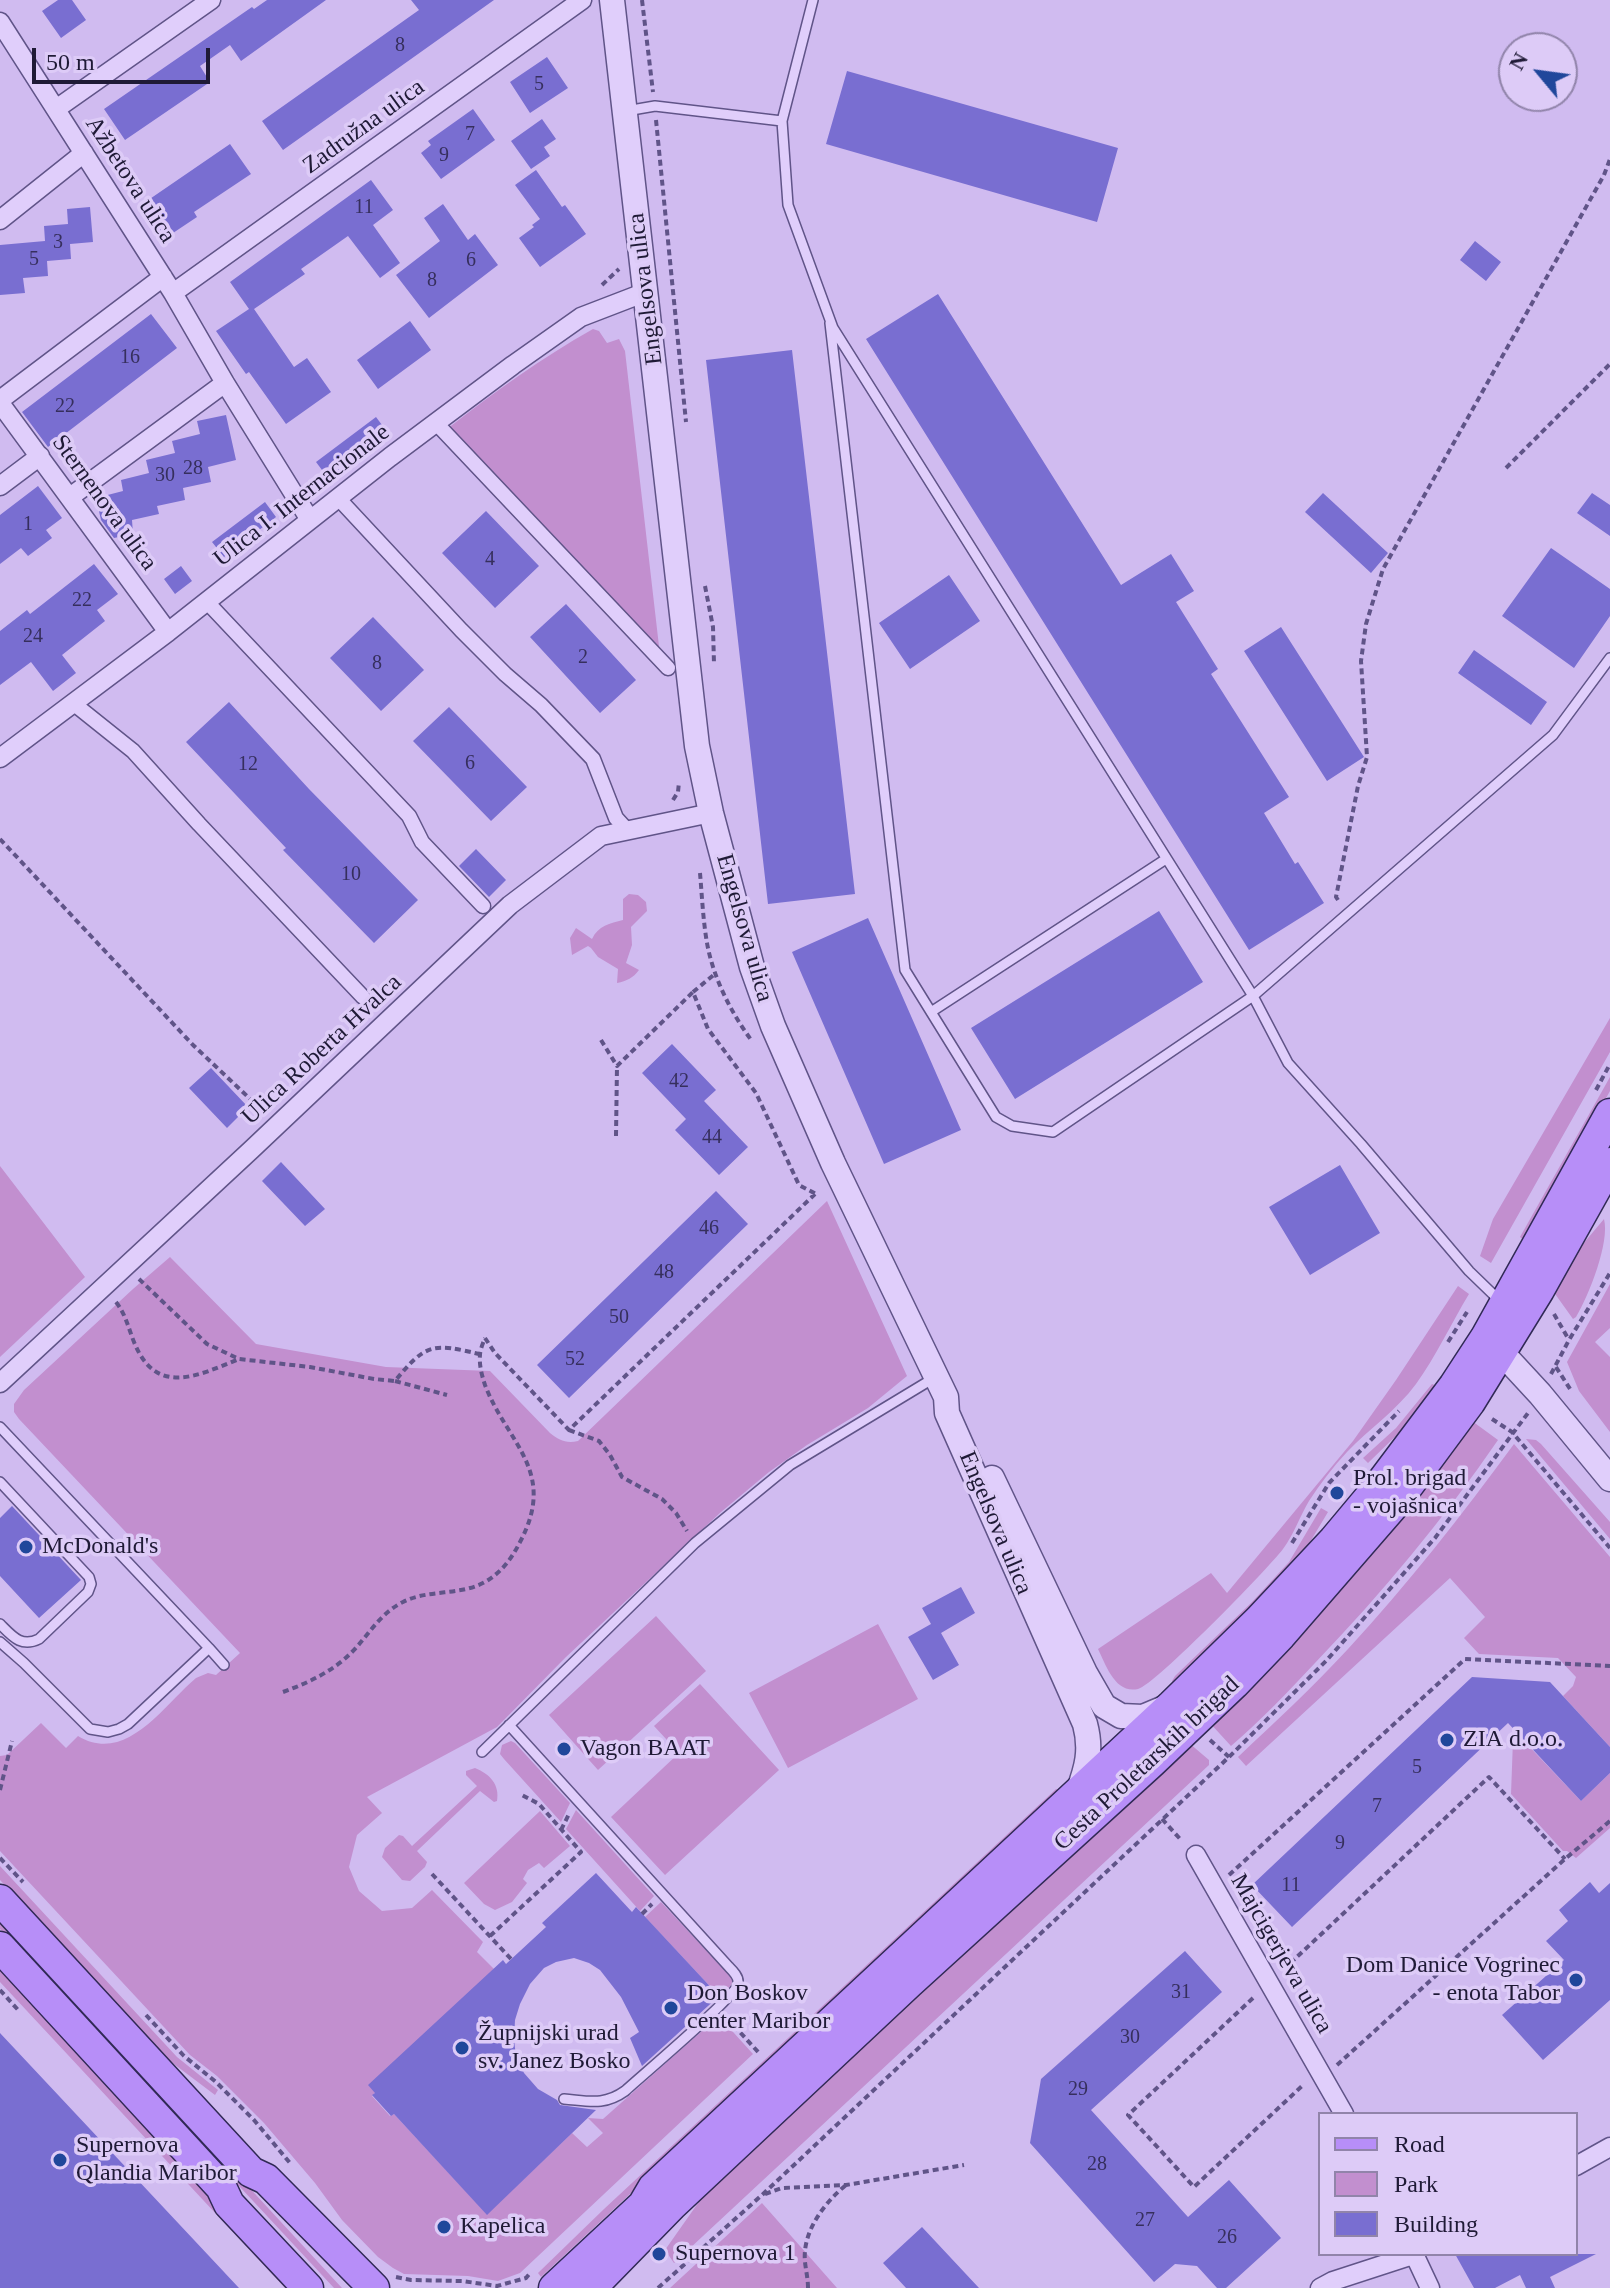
<!DOCTYPE html>
<html>
<head>
<meta charset="utf-8">
<style>
  body { margin:0 }
  #map { position:relative; width:1610px; height:2288px; overflow:hidden; background:#d0bbf0; font-family:Georgia,serif }
  canvas { display:block }
  .legend { position:absolute; left:1318px; top:2112px; width:260px; height:144px; box-sizing:border-box; background:#ddcbf7; border:2px solid #9184aa; margin:0; padding:10px 14px; list-style:none; font-size:24px; color:#1f1a36 }
  .legend li { display:flex; align-items:center; gap:16px; height:40px }
  .legend b { width:40px; border:2px solid #9184aa }
  .north { position:absolute; left:1498px; top:32px; width:80px; height:80px; box-sizing:border-box; background:#ddcbf7; border:2px solid #9184aa; border-radius:50%; rotate:299deg; font-size:22px; font-weight:700; line-height:32px; text-align:center; color:#1f1a36 }
  .north::after { content:''; display:block; margin:auto; width:28px; height:36px; background:#20479b; clip-path:polygon(50% 0,100% 100%,50% 72%,0 100%) }
  .scale { position:absolute; left:32px; top:48px; width:178px; height:36px; box-sizing:border-box; border:4px solid #1f1a36; border-top:0; padding-left:10px; font-size:24px; line-height:28px; white-space:nowrap; color:#1f1a36; -webkit-text-stroke:6px #ddcbf7; paint-order:stroke }
</style>
</head>
<body>
<div id="map">
<canvas width="1610" height="2288"></canvas>
<ul class="legend">
<li><b style="height:10px;background:#b78ef8"></b>Road</li>
<li><b style="height:22px;background:#c28fcf"></b>Park</li>
<li><b style="height:22px;background:#796ed1"></b>Building</li>
</ul>
<div class="north">N</div>
<div class="scale">50 m</div>
</div>
<script>
const ctx = document.querySelector('canvas').getContext('2d');
ctx.lineJoin = 'round';
function paint(path, color) {
  ctx.fillStyle = color;
  ctx.fill(path, 'evenodd');
}
function strokePath(path, color, width, dash) {
  ctx.strokeStyle = color;
  ctx.lineWidth = width;
  ctx.lineCap = dash ? 'butt' : 'round';
  ctx.setLineDash(dash || []);
  ctx.stroke(path);
}
function drawText(font, color, halo, rows, align = 'center') {
  ctx.font = font + ' Georgia,serif';
  ctx.lineWidth = 7;
  ctx.setLineDash([]);
  ctx.textBaseline = 'middle';
  ctx.strokeStyle = halo;
  ctx.fillStyle = color;
  for (const [text, x, y, turn = 0] of rows) {
    ctx.save();
    ctx.translate(x, y);
    ctx.rotate((+turn || 0) * Math.PI / 180);
    ctx.textAlign = isNaN(turn) ? turn : align;
    if (halo) ctx.strokeText(text, 0, 0);
    ctx.fillText(text, 0, 0);
    ctx.restore();
  }
}
const green = new Path2D(`
  M593 329 599 331 607 343 619 339 625 351 660 655 447 429C496 391 540 359 593 329Z
  M629 894 638 895 646 902 647 911 631 927 632 945 626 963 639 970C633 978 627 981 617 983L618 969 598 957 591 948 588 946 572 955 570 938 576 928 592 939C598 926 610 923 623 920V899Z
  M1610 1018V1052L1491 1263 1480 1256 1493 1219Z
  M1610 1077V1091L1526 1242 1520 1237Z
  M0 1166 85 1277 0 1357Z
  M827 1201 907 1376 868 1408 807 1445 769 1472 721 1512 566 1657 497 1727 367 1797 382 1813 357 1835 349 1867 359 1891 382 1911 412 1908 432 1890 483 1942 477 1952 494 1969 372 2096 390 2116 394 2114 487 2214 572 2133 587 2147 603 2133 588 2118 603 2119 711 2023 719 2019 724 2022 753 2054 520 2273 498 2281 468 2276 404 2274 393 2268 378 2257 342 2220 315 2183 264 2123 217 2076 190 2055 0 1851V1756L7 1755 41 1723 66 1748 78 1736C126 1765 163 1706 196 1678L208 1673 216 1675 240 1653 19 1419 14 1412V1404L24 1390 133 1289 170 1257 256 1344 386 1367 490 1371 550 1433C559 1440 566 1444 578 1441Z
  M1604 1219C1610 1242 1589 1295 1576 1317L1573 1319 1553 1291 1567 1263Z
  M1610 1284V1328L1595 1342 1610 1357V1432L1579 1391 1567 1362Z
  M1458 1286 1469 1294C1452 1322 1435 1358 1416 1384 1397 1410 1369 1429 1347 1452 1333 1467 1320 1484 1309 1501 1300 1516 1294 1534 1283 1549 1268 1569 1155 1685 1138 1689 1115 1694 1106 1665 1098 1649L1211 1573 1227 1593 1353 1441 1396 1380Z
  M1432 1384 1437 1386 1403 1429 1368 1463 1363 1458 1396 1428Z
  M1472 1421 1498 1440C1443 1520 1382 1593 1315 1663 1288 1692 1261 1720 1231 1746L1209 1722Z
  M1526 1439 1536 1440 1541 1444 1610 1522V1539Z
  M1514 1444 1610 1557V1747L1563 1696 1573 1686 1576 1677 1558 1658 1479 1654 1464 1638 1485 1617 1450 1578 1246 1766 1238 1757C1275 1722 1313 1687 1348 1649 1407 1585 1462 1515 1514 1444Z
  M1321 1508 1328 1512 1295 1567 1174 1685 1172 1681 1175 1676 1252 1602 1289 1562Z
  M656 1616 706 1671 598 1770 549 1715Z
  M878 1624 918 1699 788 1768 749 1693Z
  M700 1684 779 1770 665 1875 611 1817 679 1753 654 1726Z
  M1513 1740 1524 1741 1581 1801 1610 1773V1828L1576 1858 1567 1851H1563L1511 1794Z
  M511 1741 515 1743 570 1803 561 1822 504 1759 500 1754 502 1745Z
  M1189 1743 1209 1760V1765L674 2263 665 2250 703 2196 722 2175Z
  M475 1768C490 1774 500 1785 497 1801L494 1802 480 1791 417 1851 427 1862 425 1867 410 1881 402 1880 382 1857 385 1848 399 1835 403 1836 412 1846 477 1786 466 1775V1771Z
  M1056 1789 1062 1791 541 2277 538 2273 604 2209Z
  M576 1810 654 1896 640 1911 566 1829Z
  M540 1811 570 1846 544 1868 539 1863 528 1870 523 1879 527 1883 512 1902 495 1910 484 1904 464 1883Z
  M0 1866 177 2057 218 2090 215 2095 166 2058 0 1880Z
  M661 1902 731 1977 733 1983 720 1997 645 1917Z
  M0 1918 342 2288H334L0 1929Z
  M0 1966 297 2288H285L0 1982Z
  M762 2203 837 2288H670Z`);
const building = new Path2D(`
  M58 0H72L86 20 61 38 42 11Z
  M267 0H326L241 61 230 45 200 66 210 82 125 140 104 109 252 7 254 9Z
  M411 0H494L283 150 262 121 419 10Z
  M547 57 568 88 530 113 510 82Z
  M847 71 1118 148 1097 222 826 144Z
  M473 109 495 140 441 179 421 153 431 145 428 141Z
  M542 119 556 139 544 147 550 156 531 169 511 141Z
  M230 144 251 174 194 212 197 217 164 239 141 205Z
  M536 170 562 207 565 205 586 234 540 267 519 238 534 227 532 225 540 219 515 185Z
  M371 180 393 210 373 225 400 263 380 278 348 236 301 269 305 274 254 309 294 367 307 358 331 392 286 424 249 372 246 374 216 331 249 309 230 282Z
  M443 204 468 240 475 234 498 265 429 318 396 275 440 241 424 218Z
  M90 207 93 242 70 244 71 259 47 261 48 276 23 278 25 293 0 295V245L45 241 44 226 68 224 67 209Z
  M1475 241 1501 262 1486 281 1460 260Z
  M938 294 1121 585 1171 554 1194 591 1176 602 1218 669 1211 674 1289 797 1264 813 1295 864 1298 862 1324 903 1249 950 866 339Z
  M151 314 177 348 48 447 22 412Z
  M410 321 431 350 378 389 357 360Z
  M792 350 855 894 768 904 706 360Z
  M226 415 236 460 208 467 211 482 183 488 185 500 157 506 159 514 132 520 133 534 114 538 101 520 96 498 123 491 121 480 149 473 146 460 175 453 172 441 200 434 197 421Z
  M376 417 388 433 328 478 316 462Z
  M38 486 62 518 46 530 52 538 28 556 21 548 0 564V515Z
  M1323 493 1388 553 1371 573 1305 512Z
  M1592 493 1610 505V536L1577 513Z
  M265 502 276 517 224 557 212 542Z
  M486 511 539 566 495 608 442 553Z
  M1551 548 1610 589V616L1574 668 1502 616Z
  M94 564 118 594 97 610 105 621 62 655 76 673 53 691 31 662 0 685V631L27 610 30 614Z
  M181 566 192 581 175 594 164 579Z
  M949 575 980 621 910 669 879 623Z
  M566 604 636 680 600 713 530 637Z
  M373 617 424 670 381 711 330 658Z
  M1281 627 1364 757 1327 781 1244 651Z
  M1474 650 1547 702 1531 725 1458 673Z
  M229 702 309 789 418 900 374 943 283 850 286 848 186 742Z
  M449 707 527 787 491 821 413 741Z
  M476 849 506 880 489 897 459 866Z
  M1159 911 1203 982 1015 1099 971 1028Z
  M868 918 961 1130 884 1164 792 952Z
  M672 1044 716 1090 704 1101 748 1147 719 1175 675 1130 686 1119 642 1073Z
  M211 1068 248 1107 227 1128 189 1088Z
  M281 1162 325 1209 305 1226 262 1181Z
  M1340 1165 1380 1233 1310 1275 1269 1207Z
  M716 1191 748 1224 569 1398 537 1365Z
  M12 1506 81 1580 39 1618 0 1576V1518Z
  M961 1587 975 1613 941 1633 959 1665 933 1680 908 1637 931 1624 922 1608Z
  M1472 1677 1550 1682 1610 1747V1773L1581 1801 1508 1723 1292 1927 1252 1885Z
  M596 1873 632 1912 636 1907 719 1996 642 2066 630 2038 639 2032 621 1997 600 1970 589 1963 574 1958 556 1962 544 1968 530 1984 520 2004 515 2020 514 2040 516 2056 524 2073 538 2089 557 2100 560 2105 596 2110 487 2215 394 2114 391 2116 372 2095 375 2093 368 2085 503 1960 506 1964 546 1927 542 1923Z
  M1590 1882 1599 1893 1610 1883V2000L1543 2060 1502 2015 1564 1960 1546 1941 1568 1921 1559 1910Z
  M1185 1951 1222 1992 1091 2110 1188 2217 1229 2180 1281 2238 1226 2288H1217L1197 2266 1175 2264 1154 2282 1030 2143 1041 2079Z
  M0 2033 239 2288H0Z
  M922 2227 979 2288H906L883 2263Z
  M1455 2254H1596L1550 2277 1555 2288H1526L1520 2275 1495 2288H1474Z`);
const path = new Path2D(`
  M642 0 653 92
  M656 120 686 422
  M602 285 619 269
  M1506 468 1610 364
  M705 586 713 627 714 664
  M673 800 678 792 679 782
  M0 839 193 1045 264 1112
  M700 873C702 896 703 920 707 943 713 977 731 1013 752 1041
  M1338 900 1336 897 1358 786 1367 757 1361 661 1366 624 1383 569 1604 175 1610 159
  M693 992 716 973
  M601 1040 617 1066 693 992 708 1029 756 1093 799 1185 816 1194
  M1596 1090 1610 1064
  M616 1136 617 1066
  M139 1279 207 1344 239 1359 310 1367 374 1379 395 1381C426 1343 433 1343 479 1354
  M116 1302C126 1315 128 1327 134 1342 156 1397 197 1376 239 1359
  M1554 1314 1569 1340
  M485 1338 495 1353 569 1430 815 1194
  M1448 1342 1467 1312
  M1556 1367 1572 1392
  M1551 1374 1569 1340 1610 1273
  M395 1381 447 1395
  M1492 1419 1512 1432 1610 1548
  M569 1430 599 1441 610 1455 622 1477 662 1499 676 1513 687 1531
  M1292 1543 1329 1483 1399 1411
  M283 1692C308 1683 333 1671 351 1653 369 1635 379 1614 403 1602 428 1589 460 1596 485 1582 502 1572 512 1558 520 1542 558 1471 507 1443 485 1385 482 1376 479 1365 480 1355 480 1350 483 1343 485 1338
  M1210 1740 1229 1757
  M0 1790 12 1741
  M1162 1819 1182 1841
  M561 1830 569 1814
  M0 1858 23 1882
  M432 1874 511 1959
  M1229 1875 1465 1659 1610 1666
  M642 1914 652 1904
  M490 1936 581 1852 539 1804 520 1794
  M1283 1970 1489 1777 1565 1859
  M0 1990 20 2012
  M1253 1998 1128 2115 1194 2187 1302 2086
  M146 2015 184 2056 216 2082 254 2120 290 2163
  M727 2018 759 2053
  M1337 2065 1565 1859 1610 1821
  M765 2194 782 2188 846 2185 964 2165
  M396 2277 411 2280 462 2281 497 2286 526 2278 531 2272
  M658 2288 762 2195 1023 1950 1229 1757 1326 1661 1435 1538 1528 1413
  M808 2288C808 2279 806 2271 805 2262 802 2232 824 2203 846 2185`);
const service = new Path2D(`
  M626 111 655 106 782 121 788 205 833 328 1253 996 1288 1063 1361 1144 1469 1271 1501 1302
  M782 121 813 0
  M830 323 905 970 996 1117 1012 1126 1053 1132 1253 996 1553 735 1610 658
  M931 1012 1166 859
  M0 1427 209 1648 128 1724 119 1729 108 1732 90 1729 24 1663 0 1642
  M0 1482 89 1577 91 1584 88 1592 39 1639C21 1648 12 1636 0 1624
  M209 1648 224 1665
  M509 1725 729 1967C733 1971 739 1977 738 1983 738 1995 640 2077 625 2091 604 2106 589 2101 564 2099
  M482 1752 695 1543 790 1465 934 1378`);
const pedestrian = new Path2D(`
  M436 423 668 668
  M339 499 461 630 505 674 541 705 593 759 616 818 627 830
  M207 602 409 816 422 842 483 906
  M73 703 133 751 199 824 363 997`);
const minor = new Path2D(`
  M0 22 173 293 225 383 310 520
  M56 109 211 0
  M0 220 84 153
  M173 293 582 0
  M0 400 163 277
  M0 403 168 632
  M0 486 40 456
  M70 497 225 383
  M0 758 168 632 390 457 513 365 581 317 646 292
  M0 1383 251 1150 510 905 601 836 711 813
  M1196 1855 1344 2114
  M1576 2166 1610 2147
  M1414 2254 1430 2288
  M1320 2288 1333 2281 1416 2254`);
const tertiary = new Path2D(`
  M612 0 697 746 711 813 752 967 773 1026 833 1163 946 1397 947 1413 1085 1724C1092 1750 1087 1768 1078 1792
  M1491 1341 1540 1394 1610 1479
  M992 1478 1085 1673 1104 1706 1121 1716 1143 1717 1169 1706`);
const primary = new Path2D(`
  M0 1900 251 2172 266 2179 374 2288
  M0 1947 221 2187 229 2204 308 2288
  M554 2288 643 2205 653 2188 1172 1705 1259 1620 1334 1540 1375 1491 1454 1386 1486 1337 1610 1114
  M591 2288 672 2205 909 1983 1152 1762 1234 1684 1281 1635 1393 1506 1470 1402 1539 1290 1610 1163`);
const markers = [
  [1337,1493,8,"#20479b"],
  [26,1547,8,"#20479b"],
  [1447,1740,8,"#20479b"],
  [564,1749,8,"#20479b"],
  [1576,1980,8,"#20479b"],
  [671,2008,8,"#20479b"],
  [462,2048,8,"#20479b"],
  [60,2160,8,"#20479b"],
  [444,2227,8,"#20479b"],
  [659,2254,8,"#20479b"]
];
const numberNames = [
  ["8",400,46],
  ["5",539,85],
  ["7",470,135],
  ["9",444,156],
  ["11",364,208],
  ["3",58,243],
  ["5",34,260],
  ["6",471,261],
  ["8",432,281],
  ["16",130,358],
  ["22",65,407],
  ["28",193,469],
  ["30",165,476],
  ["1",28,525],
  ["4",490,560],
  ["22",82,601],
  ["24",33,637],
  ["2",583,658],
  ["8",377,664],
  ["6",470,764],
  ["12",248,765],
  ["10",351,875],
  ["42",679,1082],
  ["44",712,1138],
  ["46",709,1229],
  ["48",664,1273],
  ["50",619,1318],
  ["52",575,1360],
  ["5",1417,1768],
  ["7",1377,1807],
  ["9",1340,1844],
  ["11",1291,1886],
  ["31",1181,1993],
  ["30",1130,2038],
  ["29",1078,2090],
  ["28",1097,2165],
  ["27",1145,2221],
  ["26",1227,2238]
];
const streetNames = [
  ["Zadružna ulica",364,127,-36],
  ["Ažbetova ulica",130,180,57],
  ["Engelsova ulica",646,289,-97],
  ["Ulica I. Internacionale",302,496,-38],
  ["Sternenova ulica",104,503,54],
  ["Engelsova ulica",744,928,74],
  ["Ulica Roberta Hvalca",322,1050,-43],
  ["Engelsova ulica",995,1523,67],
  ["Cesta Proletarskih brigad",1147,1764,-43],
  ["Majcigerjeva ulica",1281,1954,60]
];
const poiNames = [
  ["Prol. brigad",1353,1479],
  ["- vojašnica",1353,1507],
  ["McDonald's",42,1547],
  ["ZIA d.o.o.",1463,1740],
  ["Vagon BAAT",580,1749],
  ["Dom Danice Vogrinec",1560,1966,"right"],
  ["- enota Tabor",1560,1994,"right"],
  ["Don Boskov",687,1994],
  ["center Maribor",687,2022],
  ["Župnijski urad",478,2034],
  ["sv. Janez Bosko",478,2062],
  ["Supernova",76,2146],
  ["Qlandia Maribor",76,2174],
  ["Kapelica",460,2227],
  ["Supernova 1",675,2254]
];
paint(green, '#c28fcf');
paint(building, '#796ed1');
strokePath(service, '#605488', 12);
strokePath(pedestrian, '#605488', 17);
strokePath(minor, '#605488', 21);
strokePath(tertiary, '#605488', 27);
strokePath(primary, '#302955', 33);
strokePath(path, '#605488', 4, [6, 4]);
strokePath(service, '#e0cefb', 9);
strokePath(pedestrian, '#e0cefb', 14);
strokePath(minor, '#e0cefb', 18);
strokePath(tertiary, '#e0cefb', 24);
strokePath(primary, '#b78ef8', 30);
for (const [x, y, r, color] of markers) {
  const dot = new Path2D();
  dot.arc(x, y, r, 0, 2 * Math.PI);
  ctx.fillStyle = color;
  ctx.fill(dot);
  strokePath(dot, '#ddcbf7', 3);
}
drawText('20px', '#362f5d', null, numberNames);
drawText('24px', '#1f1a36', '#ddcbf7', streetNames);
drawText('24px', '#1f1a36', '#ddcbf7', poiNames, 'left');
</script>
</body>
</html>
